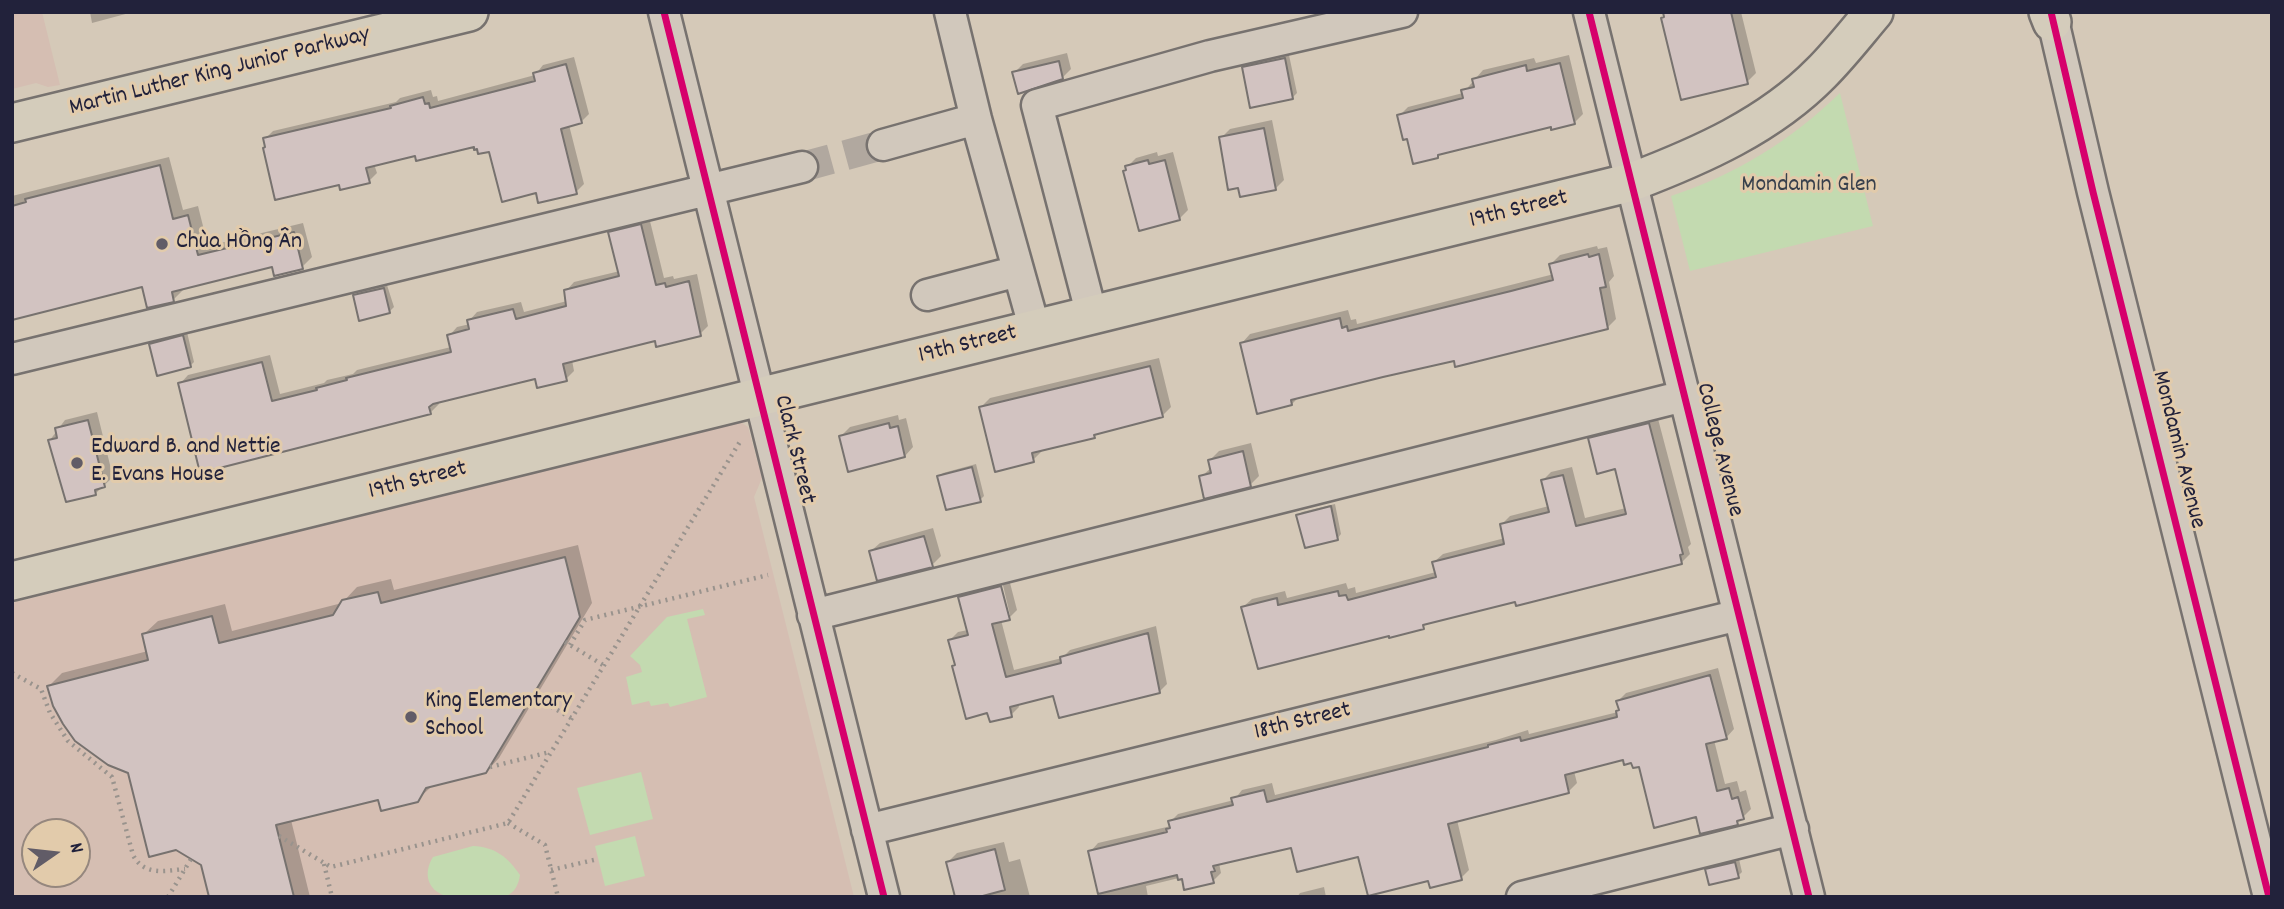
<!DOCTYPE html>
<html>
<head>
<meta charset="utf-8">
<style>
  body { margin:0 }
  #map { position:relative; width:2284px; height:909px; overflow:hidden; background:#d5c9b8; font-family:Dekko,sans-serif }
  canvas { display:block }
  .frame { position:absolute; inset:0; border:14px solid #22223b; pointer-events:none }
  .north { position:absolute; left:21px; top:818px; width:70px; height:70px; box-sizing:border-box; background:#e2cbab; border:2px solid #95877e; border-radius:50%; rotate:76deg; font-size:19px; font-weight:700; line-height:28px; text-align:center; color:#22223b }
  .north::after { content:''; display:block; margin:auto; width:24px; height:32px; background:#615c67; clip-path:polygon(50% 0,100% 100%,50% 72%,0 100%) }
</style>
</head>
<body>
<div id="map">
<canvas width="2284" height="909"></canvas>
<div class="frame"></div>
<div class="north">N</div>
</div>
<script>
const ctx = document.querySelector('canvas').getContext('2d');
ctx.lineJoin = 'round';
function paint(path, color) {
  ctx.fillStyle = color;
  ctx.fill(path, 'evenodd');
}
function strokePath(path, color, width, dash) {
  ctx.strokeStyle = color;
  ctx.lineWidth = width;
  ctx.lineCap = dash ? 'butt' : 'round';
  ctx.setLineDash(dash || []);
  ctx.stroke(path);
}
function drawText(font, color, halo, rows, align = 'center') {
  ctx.font = font + ' Dekko,sans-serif';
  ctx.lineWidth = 6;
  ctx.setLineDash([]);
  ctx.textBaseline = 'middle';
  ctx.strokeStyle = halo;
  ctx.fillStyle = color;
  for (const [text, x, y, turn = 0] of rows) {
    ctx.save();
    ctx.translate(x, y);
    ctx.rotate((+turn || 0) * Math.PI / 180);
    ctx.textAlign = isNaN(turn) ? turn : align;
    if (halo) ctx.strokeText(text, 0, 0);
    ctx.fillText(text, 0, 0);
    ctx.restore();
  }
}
const built = new Path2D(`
  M12 12H42L60 85 48 87 36 83 12 89Z
  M739 421 748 427 762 478 754 497 854 897H12V603ZM35 832H77V874H35Z`);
const green = new Path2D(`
  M1840 93 1873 226 1690 271 1671 196C1737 174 1790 141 1840 93Z
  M703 609 705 615 687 619 707 697 670 707 668 703 651 706 649 701 632 705 626 677 642 672 640 665 630 656 667 617Z
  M641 772 653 819 590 835 577 788Z
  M635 836 645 876 605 886 595 846Z
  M473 846C495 847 508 857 520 875 519 883 515 893 506 896 499 899 486 897 478 897 469 897 455 899 446 896 427 890 423 873 433 857Z`);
const shadow = new Path2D(`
  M90 12H133L92 23Z
  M1663 12H1741L1756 73 1747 82 1682 98Z
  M1067 53 1071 69 1062 78 1014 73 1023 64Z
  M1289 55 1297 93 1293 97 1244 67 1248 63Z
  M1569 55 1583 114 1574 123 1552 125 1441 152 1437 156 1408 137 1399 116 1408 107 1463 93 1483 70 1534 58 1536 63Z
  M574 57 589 114 581 122 569 125 584 184 576 192 537 191 490 149 475 145 416 154 374 164 377 173 369 181 340 183 267 146 265 139 273 131 396 102 400 98 431 90 433 97 437 96 438 101 535 75 543 65Z
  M1272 120 1284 180 1275 189 1221 138 1230 129Z
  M1157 152 1158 156 1173 152 1188 210 1179 219 1128 169 1127 167 1136 158Z
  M169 157 183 210 198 206 208 246 303 223 312 257 302 267 273 265 182 288 183 290 173 300 143 285 12 318V196Z
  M649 217 664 278 673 276 674 279 697 274 708 326 700 334 656 339 572 360 574 371 566 379 536 377 438 401 439 404 430 413 202 471 180 384 188 375 270 355 280 394 324 383 327 380 353 374 357 370 451 347 449 336 457 327 470 324 469 321 477 312 521 302 524 312 567 301 566 291 574 282 620 271 610 233 618 224Z
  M1597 246 1598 249 1607 247 1614 276 1609 282 1616 319 1607 328 1455 359 1300 396 1292 404 1242 343 1250 334 1348 310 1351 320 1356 319 1357 324 1554 274 1551 264 1560 255Z
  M387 285 394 307 390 311 355 296 359 292Z
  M187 332 194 362 190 366 150 344 155 340Z
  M1159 358 1171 407 1162 416 1099 431 1094 437 1042 449V451L1033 460 981 407 990 398Z
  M97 412 113 477 96 493 50 440 65 420Z
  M898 415 899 420 906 418 913 447 905 456 841 436 850 427Z
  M1657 415 1691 544 1688 547 1690 554 1681 563 1516 600 1429 622 1423 627 1243 607 1252 599 1285 591 1287 598 1346 583 1348 589 1355 587 1356 593 1436 572 1434 562 1443 554 1505 538 1502 524 1510 516 1549 506 1542 481 1551 472 1572 467 1585 518 1626 508 1616 467 1590 439 1599 430Z
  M1251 443 1259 476 1250 485 1201 477 1212 467 1210 460 1219 451Z
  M976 464 984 496 980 500 939 477 943 473Z
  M1335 504 1341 534 1337 539 1298 516 1302 512Z
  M933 528 941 556 932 565 871 551 880 543Z
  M578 545 592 603 499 758 486 772 431 787 417 800 379 798 291 820 310 897H211L203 864 129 771 49 686 62 673 148 651 144 634 158 621 225 604 232 631 342 603 357 587 391 579 394 590Z
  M1009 579 1017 610 1009 618 1001 620 1014 670 1062 658 1070 650 1156 626 1167 684 1159 692 1055 694 1018 703 1019 707 1011 715 989 711 956 664 950 640 958 632 968 630 960 597 968 589 998 581 1007 615H1010L1002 581Z
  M1718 668 1734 729 1726 738 1714 740 1725 784 1737 781 1740 792 1746 790 1751 809 1737 823 1698 815 1640 765 1624 758 1574 771 1577 783 1568 792 1457 820 1469 870 1461 878 1429 879 1359 854 1293 846 1219 863 1221 873 1213 881 1183 877 1146 886 1148 897H1100L1090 852 1098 843 1171 826 1170 822 1178 814 1234 800 1242 790 1272 783 1275 795 1496 740 1528 730 1529 734 1618 712 1621 709 1618 701 1626 693Z
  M1004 842 1009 862 1020 859 1030 897H957L948 862 957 853Z
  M1739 859 1742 872 1738 876 1707 870 1711 866Z
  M1324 887 1326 897H1297L1300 893Z`);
const building = new Path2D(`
  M1663 12H1731L1748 84 1681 100 1661 18 1664 17Z
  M1285 58 1293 99 1250 108 1242 67Z
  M1059 61 1063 79 1018 94 1012 72Z
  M1560 63 1575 124 1551 130V127L1438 155V158L1413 164 1407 139 1403 140 1397 115 1463 98 1461 90 1474 87 1472 79 1526 65 1527 71Z
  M566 64 582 123 561 129 577 194 538 203 536 193 502 202 489 152 478 154 477 149 474 150V147L416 161 415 156 366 168 370 183 340 190 339 185 275 200 263 148 265 147 263 138 391 108 390 106 423 97 425 104 429 103 430 108 535 81 533 73Z
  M1264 128 1276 190 1240 197 1238 188 1228 190 1219 137Z
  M1148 160 1149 164 1165 160 1180 220 1139 231 1123 171 1126 170 1125 166Z
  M160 165 173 219 188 215 198 255 294 232 303 269 274 276 272 267 172 292 174 302 147 308 142 287 12 320V206L26 202 25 199Z
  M641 224 656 285 665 283 666 287 689 281 701 336 656 347 655 341 563 364 567 381 537 388 535 379 433 404 429 407 431 414 200 473 178 383 262 362 272 401 317 390 316 388 347 380 346 378 451 352 447 335 469 329 467 320 513 309 516 319 566 306 564 290 619 276 608 232Z
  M1588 254 1589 257 1599 254 1606 287 1600 288 1608 329 1455 367 1454 361 1383 377 1291 400 1292 405 1257 414 1240 343 1340 318 1342 328 1347 326 1348 331 1511 291 1553 280 1549 264Z
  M384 288 390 313 359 321 353 295Z
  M183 335 191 367 157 376 149 344Z
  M1150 366 1163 417 1094 435 1095 438 1032 453 1034 462 995 472 979 407Z
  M88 420 105 487 95 490 96 495 66 502 48 440 57 438 55 428Z
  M889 423 890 428 898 426 905 457 848 472 839 436Z
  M1649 423 1683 554 1680 555 1682 564 1516 606 1515 602 1423 625 1424 629 1389 638V636L1258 669 1241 607 1277 598 1278 605 1338 591 1339 596 1346 595 1348 600 1436 577 1432 562 1504 544 1500 524 1549 512 1541 480 1563 475 1576 526 1626 514 1615 469 1597 474 1588 438Z
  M1243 451 1251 487 1204 499 1199 476 1211 473 1208 460Z
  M972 467 981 502 946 510 937 476Z
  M1331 506 1338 540 1305 548 1296 515Z
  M924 536 933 567 877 581 869 551Z
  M565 557 580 617 486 773 426 788 418 802 381 811 378 800 276 825 294 897H209L201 865 176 850 149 857 128 773 108 765 75 741 63 724 53 706 47 686 148 660 142 634 212 616 219 643 333 615 342 600 378 592 381 603Z
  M1001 586 1010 620 992 624 1006 677 1061 663 1060 657 1148 633 1160 693 1059 718 1053 696 1010 707 1012 717 990 722 987 713 966 719 952 666 955 665 948 640 968 635 958 597Z
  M1710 675 1727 739 1706 744 1717 791 1729 788 1732 799 1738 797 1744 819 1737 821 1738 825 1700 834 1696 817 1654 828 1639 767 1633 768 1631 763 1624 765 1623 760 1565 775 1569 793 1448 824 1462 880 1430 888 1428 881 1368 896 1358 857 1297 872 1291 848 1213 866 1215 871 1211 872 1214 883 1184 890 1182 879 1178 880 1177 875 1098 894 1088 851 1167 832 1166 829 1170 828 1168 821 1233 805 1231 798 1264 790 1267 802 1488 747V745L1520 737 1521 741 1617 717 1616 711 1619 710 1616 701Z
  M995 849 1005 890 979 897H955L946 862Z
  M1735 862 1739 878 1709 885 1705 869Z`);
const minorTunnel = new Path2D(`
  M802 167 883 145`);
const path = new Path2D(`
  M565 642 603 665
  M570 645 585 620 768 575
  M12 673 41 689 50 713 68 741 112 777 133 855C144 876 164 871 185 869
  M533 696 571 718
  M490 767 550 752
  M508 823 545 845 558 897
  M279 836 331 867 508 823 741 440
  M324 864 332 897
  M551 870 598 859
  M168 897 191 859`);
const minor = new Path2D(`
  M664 12 884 897
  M950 12 976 119 1035 330
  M1589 12 1809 897
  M2051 12 2093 192 2269 897
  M883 145 976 119
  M927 295 1018 271
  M1092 316 1037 105 1210 56 1402 12
  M12 359 802 167
  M813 615 1684 396
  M867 830 1739 615
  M1522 897 1793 829`);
const major = new Path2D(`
  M2048 12 2052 22
  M12 123 469 12
  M12 581 1632 182C1700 156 1769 126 1821 73 1840 54 1857 32 1874 12`);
const cycleway = new Path2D(`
  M664 12 884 897
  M1589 12 1809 897
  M2051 12 2093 192 2269 897`);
const markers = [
  [162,244,7,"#615c67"],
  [77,463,7,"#615c67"],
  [411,717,7,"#615c67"]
];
const streetNames = [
  ["Martin Luther King Junior Parkway",220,73,-14],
  ["19th Street",1519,211,-14],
  ["19th Street",968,346,-14],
  ["Clark Street",793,450,76],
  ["College Avenue",1718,450,76],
  ["Mondamin Avenue",2177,450,76],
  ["19th Street",418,482,-14],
  ["18th Street",1303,723,-14]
];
const parkNames = [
  ["Mondamin Glen",1809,187]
];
const poiNames = [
  ["Chùa Hồng Ân",176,244],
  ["Edward B. and Nettie",91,449],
  ["E. Evans House",91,477],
  ["King Elementary",425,703],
  ["School",425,731]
];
paint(built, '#d5beb2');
paint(green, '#c3dab0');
paint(shadow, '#0003');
paint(building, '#d2c3c1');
strokePath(building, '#77726f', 2);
strokePath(minorTunnel, '#b1a89f', 30, [30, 15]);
strokePath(minor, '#77726f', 35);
strokePath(major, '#77726f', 42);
strokePath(path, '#99938d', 4.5, [2, 5]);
strokePath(minor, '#d1c8bc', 30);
strokePath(major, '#d4ccbb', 37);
strokePath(cycleway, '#d6006c', 7);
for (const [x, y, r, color] of markers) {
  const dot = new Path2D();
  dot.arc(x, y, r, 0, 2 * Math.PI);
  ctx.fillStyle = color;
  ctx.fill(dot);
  strokePath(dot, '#e2cbab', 2.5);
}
drawText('24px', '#22223b', '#e2cbab', streetNames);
drawText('24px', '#38404c', '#e2cbab', parkNames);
drawText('24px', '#22223b', '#e2cbab', poiNames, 'left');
</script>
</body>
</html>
